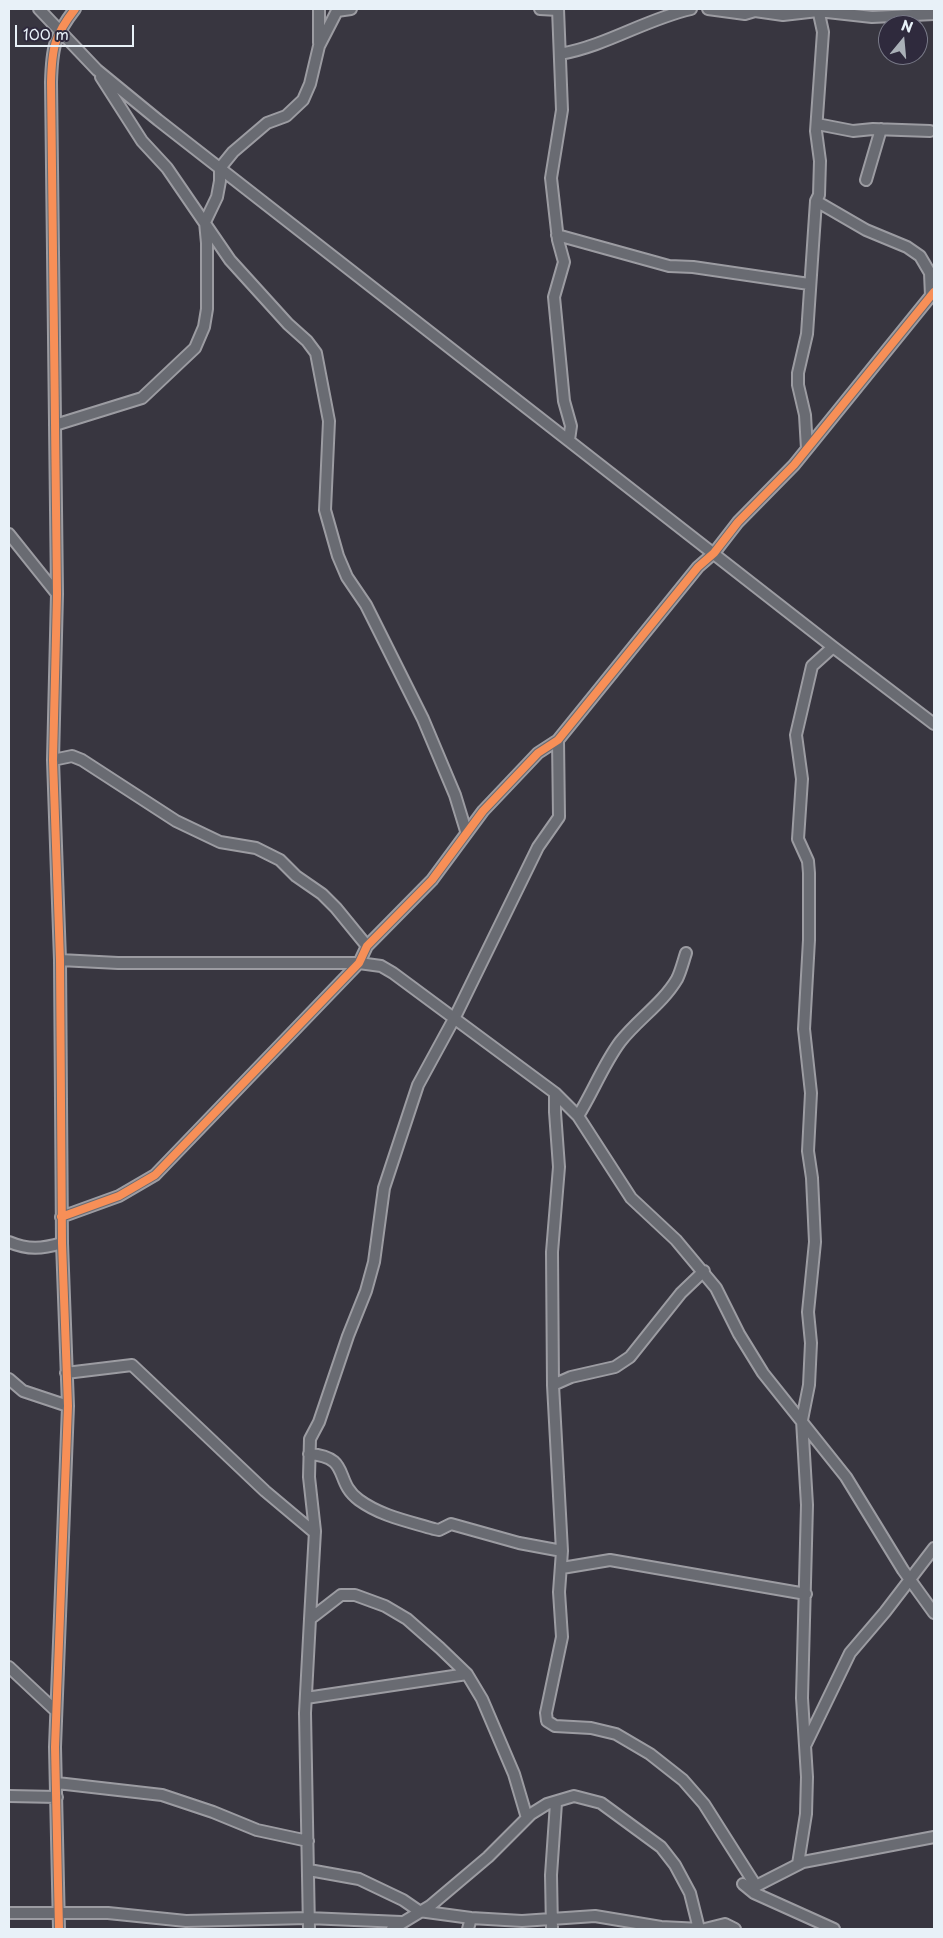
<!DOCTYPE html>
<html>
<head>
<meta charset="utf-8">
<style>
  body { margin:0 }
  #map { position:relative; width:943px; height:1938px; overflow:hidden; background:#383640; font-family:"Playpen Sans",sans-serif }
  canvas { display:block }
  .frame { position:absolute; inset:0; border:10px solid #e8f1f8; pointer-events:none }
  .north { position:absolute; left:878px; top:15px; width:50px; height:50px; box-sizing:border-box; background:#2f2a3d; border:1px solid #797a88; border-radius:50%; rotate:17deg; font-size:14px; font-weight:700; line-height:20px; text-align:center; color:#e8f1f8 }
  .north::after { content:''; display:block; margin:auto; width:18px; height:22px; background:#aab0b8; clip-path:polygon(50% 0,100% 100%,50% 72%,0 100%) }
  .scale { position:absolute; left:15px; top:25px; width:119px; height:22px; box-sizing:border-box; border:2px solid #e8f1f8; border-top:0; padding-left:6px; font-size:15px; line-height:18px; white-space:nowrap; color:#e8f1f8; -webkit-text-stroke:4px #2f2a3d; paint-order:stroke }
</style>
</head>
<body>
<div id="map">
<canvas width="943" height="1938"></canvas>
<div class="frame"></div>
<div class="north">N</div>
<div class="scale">100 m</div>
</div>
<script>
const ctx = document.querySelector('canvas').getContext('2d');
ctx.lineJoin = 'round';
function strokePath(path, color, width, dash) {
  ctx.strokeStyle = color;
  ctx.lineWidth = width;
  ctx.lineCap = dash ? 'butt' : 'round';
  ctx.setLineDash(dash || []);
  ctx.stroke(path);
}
const minor = new Path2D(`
  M39 9 97 70 158 120 833 647 934 724
  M319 9V43
  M540 9 558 10
  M558 9 562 110 551 178 558 240 564 262 554 297 564 401 571 426 569 440
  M708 9 745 14 755 11 783 15 818 11 872 17 934 14
  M337 11 351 9
  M560 54C606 46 646 19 691 9
  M101 77 142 141 167 168 230 260 288 324 307 341 316 353 329 421 325 510 338 556 347 577 366 605 423 719 455 795 466 831
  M817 124 853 131 873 129 930 131
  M866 180 881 129
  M816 201 866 230 907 247 920 256 930 273 931 296
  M557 235 669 266 693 267 809 284
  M55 425 142 398 195 348 204 327 207 309V243L205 222 217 197 220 181V168L233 152 267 123 286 116 303 100 310 84 319 46 338 9
  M807 449 805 415 798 385V373L807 334 816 201 819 195 820 161 816 131 823 32 818 9
  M9 534 57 594
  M53 760 72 756 82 760 176 821 220 842 256 848 280 860 296 876 322 894 336 908 367 946
  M60 960 118 963H359L381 966 393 973 555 1093 578 1116 631 1198 676 1240 716 1288 739 1334 763 1373 846 1477 903 1570 934 1613
  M555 1093V1112L559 1167 552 1252 553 1385 562 1551 559 1592 562 1637 546 1713 547 1721 555 1726 591 1728 616 1734 650 1754 683 1780 704 1804 756 1886 803 1862 934 1837
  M578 1116C593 1092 603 1065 620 1042 637 1020 663 1003 677 979 681 971 683 962 686 953
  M61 1217 119 1196 155 1175 359 963 367 946 432 880 483 811 538 753 558 740 698 567 714 553 738 522 794 465 934 292
  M9 1242C28 1250 42 1249 62 1243
  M66 1373 132 1365 265 1491 315 1533
  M9 1379 23 1391 68 1406
  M553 1385 571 1377 615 1367 630 1357 681 1293 704 1271
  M309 1454C352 1457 333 1481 359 1500 381 1516 407 1521 434 1529L439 1530 451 1524 519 1543 562 1551
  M562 1568 610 1560 806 1594
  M310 1619 315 1531 309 1477 310 1439 319 1422 348 1336 366 1291 374 1262 384 1188 418 1085 455 1017 538 847 559 817 558 740
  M9 1667 56 1711
  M306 1698 467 1674
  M806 1744 850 1653 885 1612 934 1548
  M57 1783 162 1795 213 1812 257 1830 308 1841
  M9 1796 57 1797
  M798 1864 806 1814 807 1777 802 1698 807 1505 802 1420 809 1385 811 1343 808 1312 815 1242 812 1178 808 1151 811 1093 804 1029 809 940V873L808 861 798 839 802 779 796 735 812 666 833 647
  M309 1870 359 1879 403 1900 419 1911 471 1918 522 1921 595 1916 661 1927 701 1929
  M743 1884 754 1893 834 1929
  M9 1913H108L186 1921 308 1918 401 1922
  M59 1929 55 1747 68 1406 62 1243 60 960 53 760 57 594 51 82C52 48 54 36 75 9
  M309 1929 305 1713 310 1619 341 1595H355L385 1606 407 1619 440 1648 467 1674 482 1699 514 1774 527 1818
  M392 1929 430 1906 488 1857 531 1814 547 1804 574 1796 601 1803 661 1847 675 1865 690 1893 699 1929
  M468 1929 471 1918
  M552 1929 551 1875 556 1803
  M705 1929 725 1924 735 1929`);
const cycleway = new Path2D(`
  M61 1217 119 1196 155 1175 359 963 367 946 432 880 483 811 538 753 558 740 698 567 714 553 738 522 794 465 934 292
  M59 1929 55 1747 68 1406 62 1243 60 960 53 760 57 594 51 82C52 48 54 36 75 9`);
strokePath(minor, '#9c9ca2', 14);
strokePath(minor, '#696b72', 10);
strokePath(cycleway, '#f78f57', 8);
</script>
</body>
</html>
